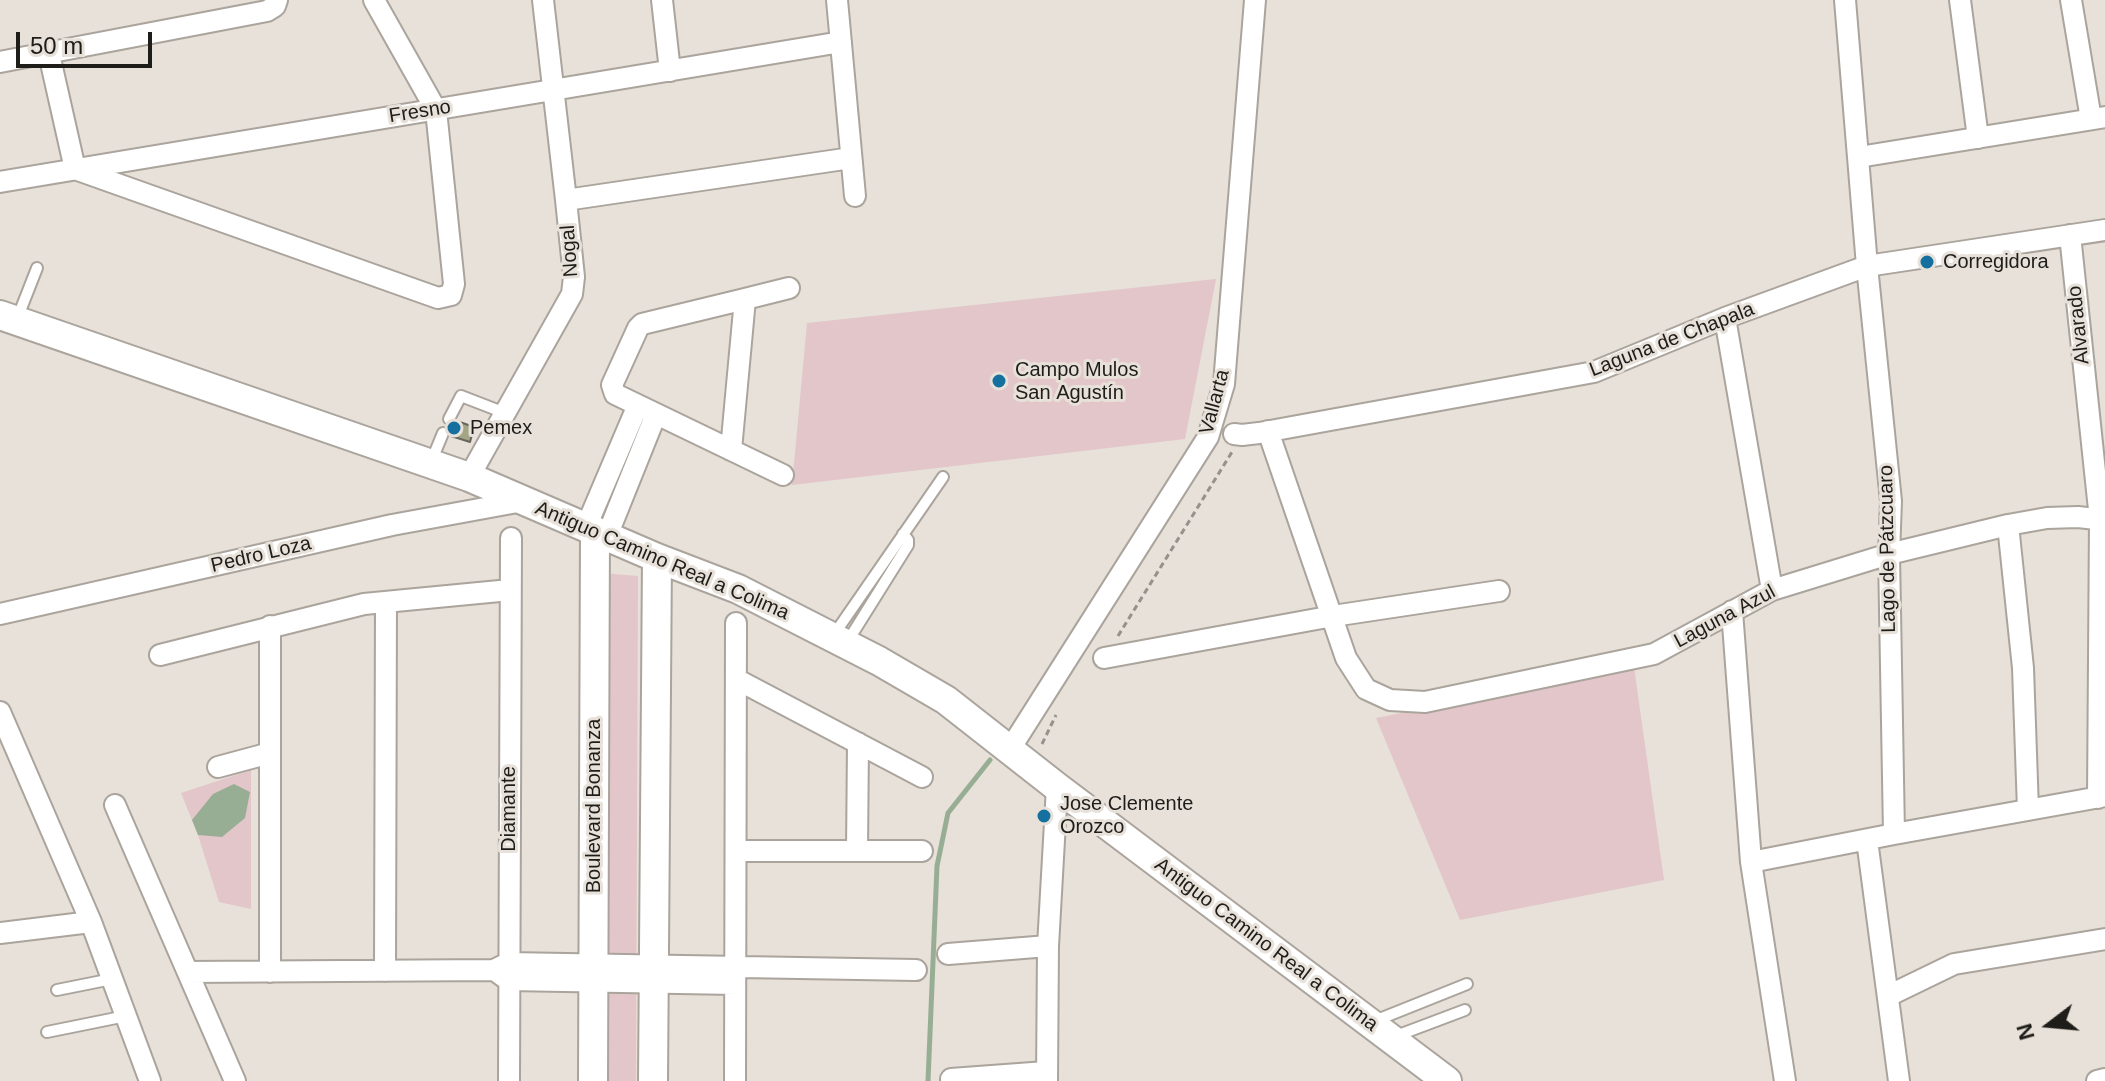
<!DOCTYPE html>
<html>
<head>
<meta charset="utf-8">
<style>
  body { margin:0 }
  #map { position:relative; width:2105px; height:1081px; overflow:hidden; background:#e7e1d9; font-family:Helvetica,sans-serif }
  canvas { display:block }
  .north { position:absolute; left:2009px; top:985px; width:80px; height:80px; -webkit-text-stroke:6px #e7e1d9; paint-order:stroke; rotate:254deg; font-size:22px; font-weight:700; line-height:32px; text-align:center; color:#1f1d1a }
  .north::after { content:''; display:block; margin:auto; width:28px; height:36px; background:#1f1d1a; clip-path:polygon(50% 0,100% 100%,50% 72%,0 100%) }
  .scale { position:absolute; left:16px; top:32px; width:136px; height:36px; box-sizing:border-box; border:4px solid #1f1d1a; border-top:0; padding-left:10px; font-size:24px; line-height:28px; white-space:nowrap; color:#1f1d1a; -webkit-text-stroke:6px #e7e1d9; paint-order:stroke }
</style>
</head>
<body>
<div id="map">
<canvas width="2105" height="1081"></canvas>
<div class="north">N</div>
<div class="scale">50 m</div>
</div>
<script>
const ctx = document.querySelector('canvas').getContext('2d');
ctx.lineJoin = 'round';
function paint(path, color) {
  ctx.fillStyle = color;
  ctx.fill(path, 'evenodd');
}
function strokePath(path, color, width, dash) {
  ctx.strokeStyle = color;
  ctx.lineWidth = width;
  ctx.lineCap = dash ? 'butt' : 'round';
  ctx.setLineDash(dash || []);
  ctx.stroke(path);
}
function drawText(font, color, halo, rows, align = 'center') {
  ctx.font = font + ' Helvetica,sans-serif';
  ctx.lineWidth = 6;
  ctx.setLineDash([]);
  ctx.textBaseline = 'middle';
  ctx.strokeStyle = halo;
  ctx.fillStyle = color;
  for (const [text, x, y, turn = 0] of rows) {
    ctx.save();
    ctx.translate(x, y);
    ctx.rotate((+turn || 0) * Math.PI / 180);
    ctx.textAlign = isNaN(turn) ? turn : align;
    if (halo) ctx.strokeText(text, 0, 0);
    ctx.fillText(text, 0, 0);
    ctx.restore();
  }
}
const green = new Path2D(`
  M1216 279 1185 439 792 485 807 323Z
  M601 573 638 576 636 1081H598Z
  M1634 667 1664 880 1460 920 1376 718Z
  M251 770V909L219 902 198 835 181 793Z`);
const water = new Path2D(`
  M234 784 250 792 245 818 222 837 198 835 192 820 213 794Z`);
const stream = new Path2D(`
  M928 1081 937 866 948 813 990 760`);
const building = new Path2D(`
  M457 421 474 427 470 442 451 436V431L448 427 453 426Z`);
const path = new Path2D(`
  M1118 636 1232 452
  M1042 744 1056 715`);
const lane = new Path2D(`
  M17 319 37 268
  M449 419 461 396 505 413
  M431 462 443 433
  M833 636 943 477
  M846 644 908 545V540L903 534
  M57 990 112 979
  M1372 1022 1467 984
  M47 1032 126 1016
  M1396 1036 1465 1010`);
const street = new Path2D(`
  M662 0 670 71
  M837 0 855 196
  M1845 0 1867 266 1891 501 1889 554 1894 834
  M1960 0 1978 138
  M2071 0 2091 119
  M49 54 75 169 438 298 451 295 454 284 436 110 374 0
  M0 62 267 11 275 6 277 0
  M1859 157 2105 117
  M0 182 841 42
  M566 200 851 158
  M2070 235 2100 519 2098 798
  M745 299 642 324 638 328 612 385 615 394 783 475
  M1725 318 1772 590
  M1268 431 1346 658 1366 689 1390 700 1425 702 1654 654 1772 590 1889 554 2008 525 2047 518 2078 517 2105 520
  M1234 434 1242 435 1259 433 1594 372 1725 318 1867 266 2105 230
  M731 450 745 299 789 288
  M469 477 572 294 574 277 566 200 543 0
  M2008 525 2023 668 2028 810
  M586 527 638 405
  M607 536 656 414
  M1732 611 1751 862 1785 1081
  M0 614 392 525 523 501
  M160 655 364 604 510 590
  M1104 658 1333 616 1499 591
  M736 679 922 777
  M0 712 91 922 150 1081
  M1010 749 1208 437 1224 384 1255 0
  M218 767 270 753
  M115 805 235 1081
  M1867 840 1899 1081
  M736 851H922
  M857 851 858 743
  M1751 862 1894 834 2105 796
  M0 933 91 922
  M948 954 1048 946
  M385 971 386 602
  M188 972 494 970 508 963 916 970
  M270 972V626
  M497 972 508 980 735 984
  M1888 996 1954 964 2105 939
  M951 1079 1046 1072
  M509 1081 511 538
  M735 1081 736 623
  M1047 1081 1048 946 1057 787
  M2097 1081 2105 1079`);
const secondary = new Path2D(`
  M0 315 469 477 657 558 738 589 879 661 946 700 1057 787 1447 1081
  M593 1081 595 531
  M653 1081 657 558`);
const markers = [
  [1927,262,8,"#15709f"],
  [999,381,8,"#15709f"],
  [454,428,8,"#15709f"],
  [1044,816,8,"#15709f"]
];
const streetNames = [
  ["Fresno",420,112,-9],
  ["Nogal",570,251,-94],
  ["Alvarado",2079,325,-96],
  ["Laguna de Chapala",1672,340,-21],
  ["Vallarta",1215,402,-75],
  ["Lago de Pátzcuaro",1888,549,-91],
  ["Pedro Loza",261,555,-13],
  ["Antiguo Camino Real a Colima",662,561,23],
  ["Laguna Azul",1725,617,-28],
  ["Boulevard Bonanza",594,806,-90],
  ["Diamante",509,809,-90],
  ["Antiguo Camino Real a Colima",1266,945,37]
];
const poiNames = [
  ["Corregidora",1943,262],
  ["Campo Mulos",1015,370],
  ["San Agustín",1015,393],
  ["Pemex",470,428],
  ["Jose Clemente",1060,804],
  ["Orozco",1060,827]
];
paint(green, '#e2c6c9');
paint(water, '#98ae94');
strokePath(stream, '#98ae94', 5);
paint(building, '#a4a585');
strokePath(building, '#67675f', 2);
strokePath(lane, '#aaa49c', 14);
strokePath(street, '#aaa49c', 24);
strokePath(secondary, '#aaa49c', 32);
strokePath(path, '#96918b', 3, [6, 4]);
strokePath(lane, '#fff', 10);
strokePath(street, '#fff', 20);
strokePath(secondary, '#fff', 28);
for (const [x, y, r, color] of markers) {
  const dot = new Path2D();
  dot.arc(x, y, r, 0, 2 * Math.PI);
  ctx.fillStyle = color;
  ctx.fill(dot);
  strokePath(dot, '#e7e1d9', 3);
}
drawText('20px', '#1f1d1a', '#e7e1d9', streetNames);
drawText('20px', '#1f1d1a', '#e7e1d9', poiNames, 'left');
</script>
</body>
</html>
